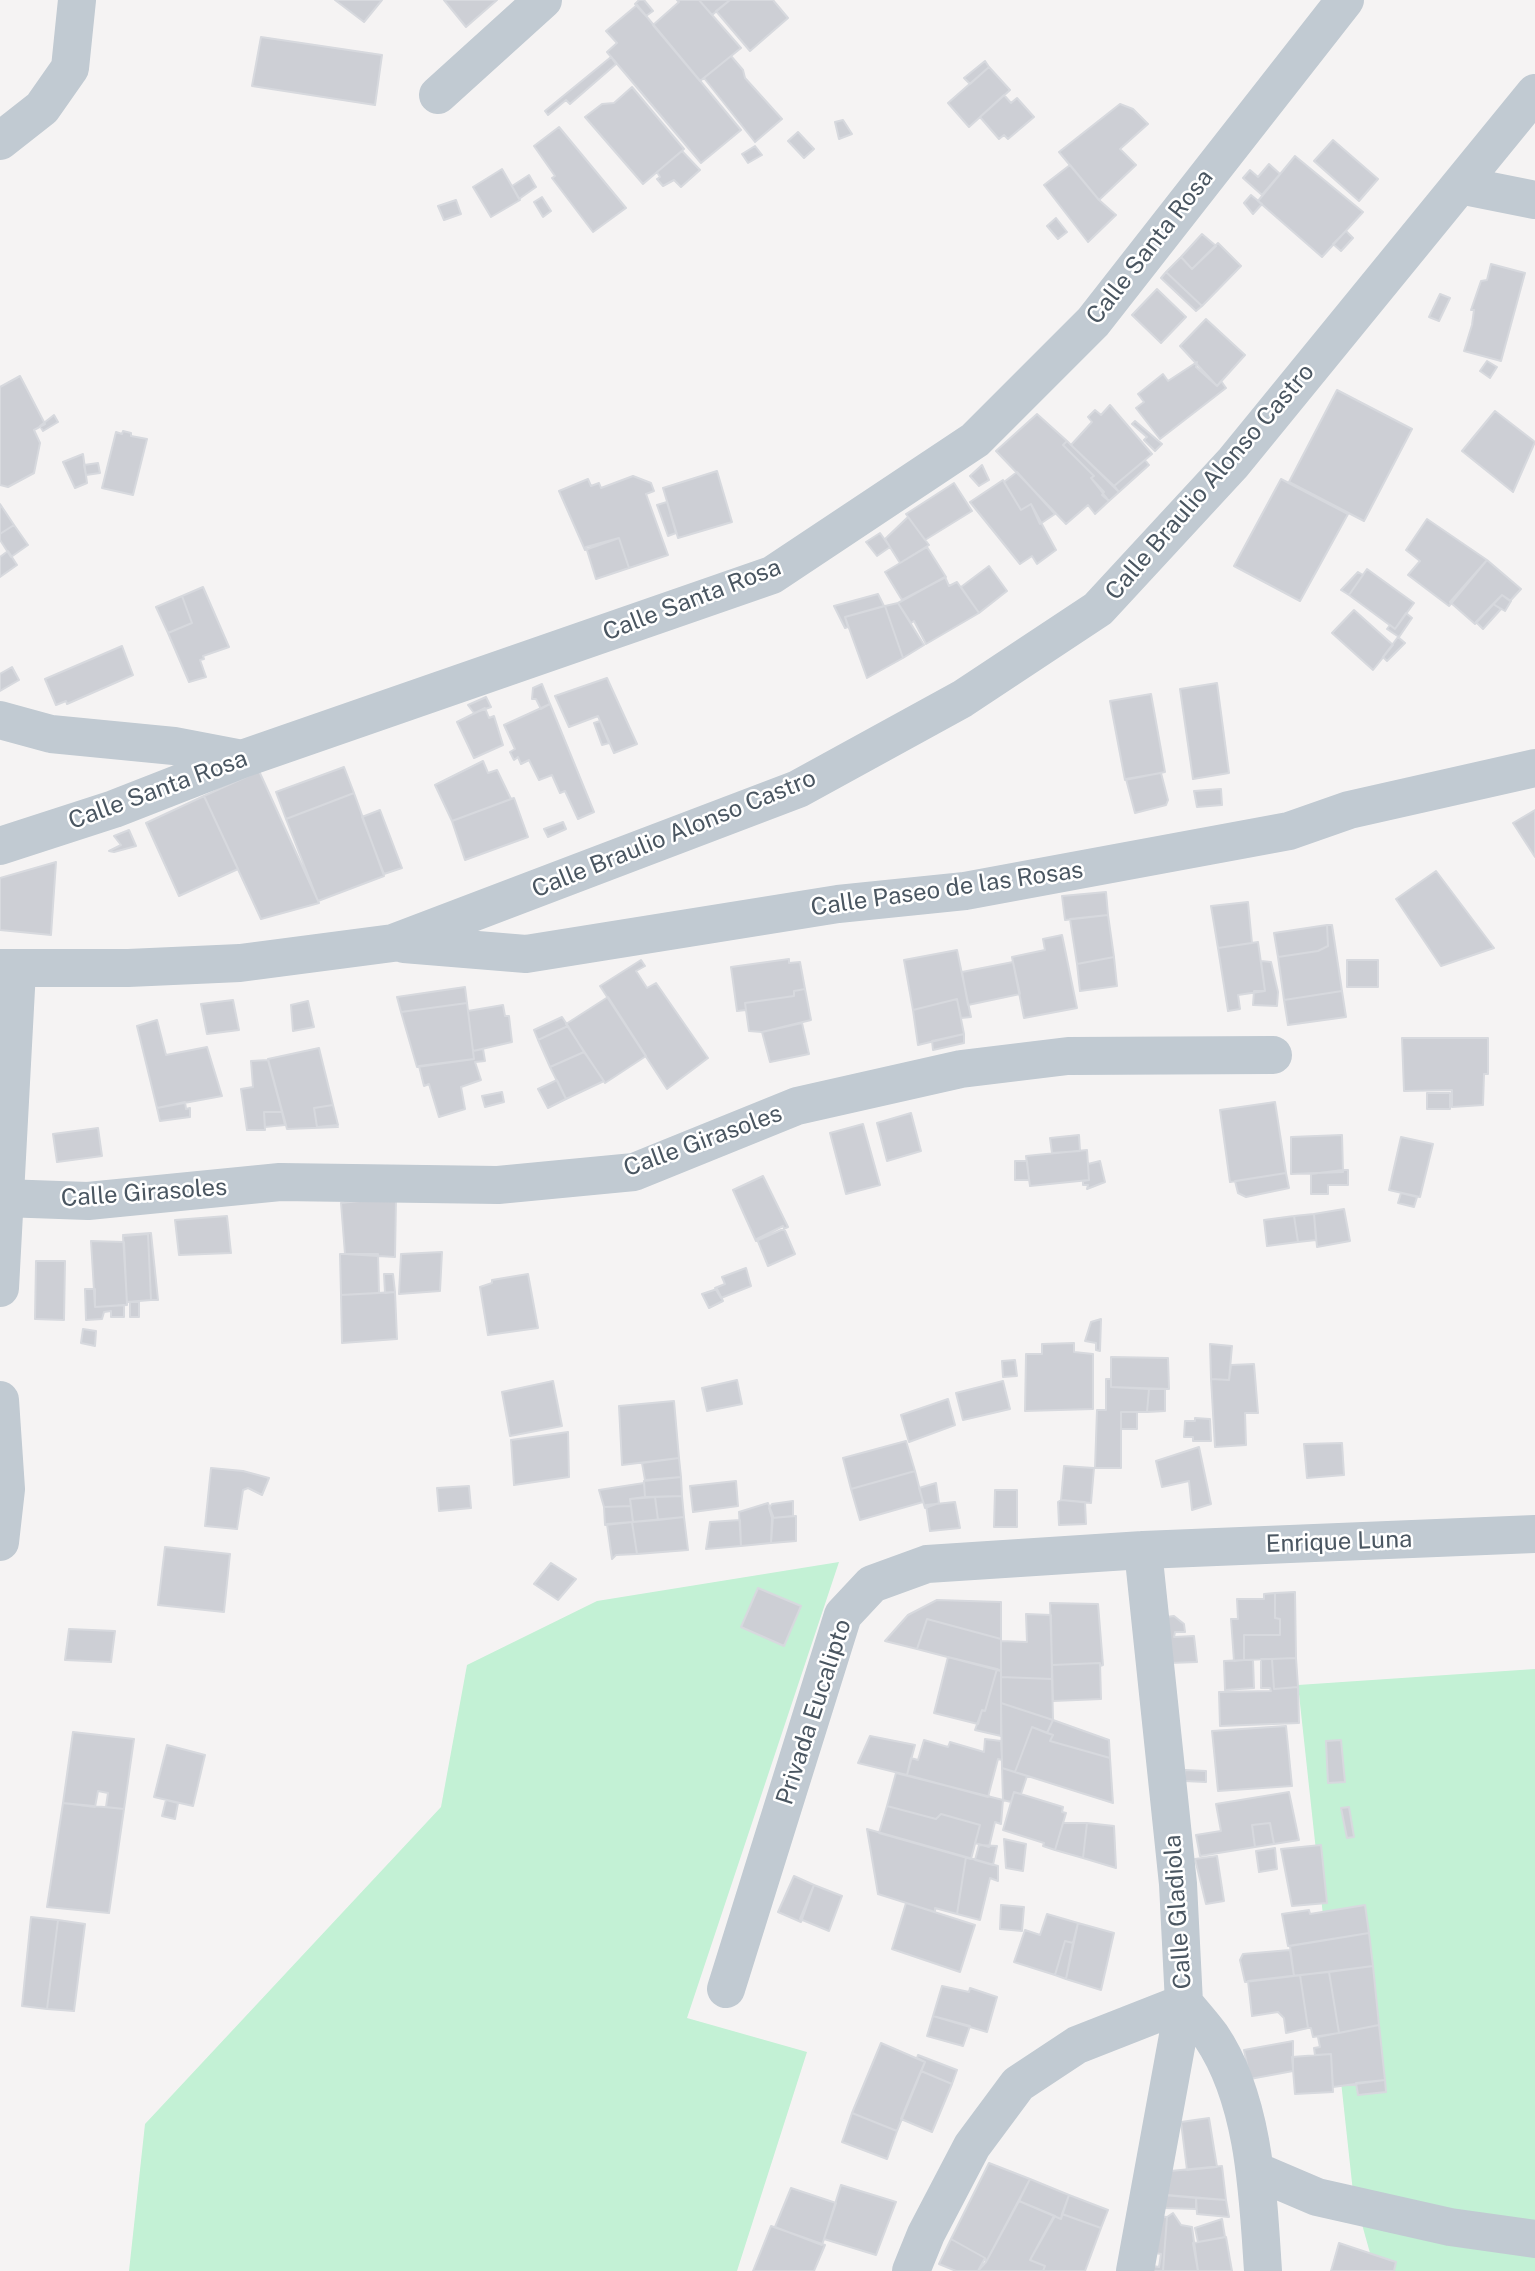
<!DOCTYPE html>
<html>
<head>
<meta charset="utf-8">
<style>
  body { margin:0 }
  canvas { display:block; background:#f5f3f3 }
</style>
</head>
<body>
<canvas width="1535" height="2271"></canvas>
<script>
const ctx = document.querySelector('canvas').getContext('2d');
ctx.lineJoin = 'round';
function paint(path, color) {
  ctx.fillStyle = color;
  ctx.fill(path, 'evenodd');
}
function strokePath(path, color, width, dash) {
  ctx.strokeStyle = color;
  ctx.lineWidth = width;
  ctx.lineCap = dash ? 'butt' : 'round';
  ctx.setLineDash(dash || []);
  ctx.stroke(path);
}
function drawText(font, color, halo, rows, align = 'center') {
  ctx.font = font + ' "Public Sans",sans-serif';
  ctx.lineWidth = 5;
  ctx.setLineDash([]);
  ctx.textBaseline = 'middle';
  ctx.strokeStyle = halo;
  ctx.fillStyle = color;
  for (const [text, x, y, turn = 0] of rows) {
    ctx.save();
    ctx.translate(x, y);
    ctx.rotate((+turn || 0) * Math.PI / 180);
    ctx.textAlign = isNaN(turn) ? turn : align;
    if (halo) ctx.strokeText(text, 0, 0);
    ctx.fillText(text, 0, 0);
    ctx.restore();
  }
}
const green = new Path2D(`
  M839 1562 687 2018 807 2052 737 2271H129L145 2124 441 1807 467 1665 597 1601Z
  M1535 1669V2271H1375L1353 2192 1298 1685Z`);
const building = new Path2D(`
  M335 0H382L364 22Z
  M444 0H497L466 27Z
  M639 0H644L653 11 646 16 635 4Z
  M677 0H699L741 48 700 81 653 25 679 2Z
  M699 0H730L712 15Z
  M730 0H773L788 18 750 51 716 11Z
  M637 5 741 130 701 163 607 52 617 43 606 31Z
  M261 37 382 55 375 105 252 86Z
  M731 56 743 70 745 78 782 119 755 142 704 78Z
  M611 57 616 64 570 104 566 100 548 115 545 111Z
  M985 61 989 67 970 84 964 78Z
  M989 67 1010 90 969 127 948 103Z
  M632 87 684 149 643 184 585 117 602 104 614 103Z
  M1004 95 1011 103 1017 98 1034 117 1008 139 1004 135 999 139 980 117Z
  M1120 104 1133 109 1148 124 1120 149 1136 165 1099 200 1059 152Z
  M843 120 852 134 839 139 835 122Z
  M559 127 626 208 593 232 552 178 555 176 534 146Z
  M798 132 814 149 804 158 788 141Z
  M1333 140 1378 179 1359 201 1314 161Z
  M755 146 762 155 748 163 742 154Z
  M682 151 700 170 681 187 674 180 663 186 657 179 660 177 657 172Z
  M1295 156 1363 212 1322 257 1258 201Z
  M1269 164 1280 174 1262 195 1243 178 1250 170 1258 177Z
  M1070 165 1099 200 1116 215 1088 242 1044 185Z
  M502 169 520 200 491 217 473 187Z
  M529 175 536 187 519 199 512 186Z
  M1251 195 1262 204 1253 214 1244 203Z
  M542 197 551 211 543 217 534 202Z
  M456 200 461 214 444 220 438 206Z
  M1056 218 1067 232 1058 239 1047 226Z
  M1346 231 1353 238 1341 251 1333 244Z
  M1202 234 1216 246 1192 269 1181 257Z
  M1218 243 1241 266 1202 306 1166 272 1181 257 1192 269Z
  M1491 264 1525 273 1501 361 1464 351 1472 325 1474 310H1471L1481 281 1487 280Z
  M1166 272 1202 306 1196 311 1161 278Z
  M1157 289 1186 317 1161 343 1132 315Z
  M1440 294 1450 298 1439 321 1429 317Z
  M1206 319 1245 355 1217 386 1180 346Z
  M1487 361 1497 367 1490 378 1480 371Z
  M1197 362 1196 367 1217 386 1221 381 1226 388 1160 439 1136 408 1144 402 1138 394 1163 374 1168 381Z
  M20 376 45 424 34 430 40 443 34 473 8 487 0 485V387Z
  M1337 390 1412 429 1364 521 1289 482Z
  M1110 405 1152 454 1114 486 1071 445 1092 422 1088 417 1095 410 1101 415Z
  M1495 411 1535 442 1513 492 1462 451Z
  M1037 414 1067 441 1063 445 1094 476 1091 478 1104 492 1102 495 1109 501 1095 514 1088 505 1066 524 996 451Z
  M54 415 58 422 43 431 40 426Z
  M1135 421 1162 444 1155 451 1144 440 1147 437 1132 424Z
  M123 431 131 433V436L147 439 133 495 102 488 116 432 122 434Z
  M1067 441 1119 492 1109 501 1091 478 1094 476 1063 445Z
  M83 454 87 483 75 488 63 462Z
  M1145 460 1149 465 1119 492 1114 486Z
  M98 463 100 473 86 475 84 465Z
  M982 465 989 480 979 486 970 476Z
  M717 471 732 522 678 538 663 488Z
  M1017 472 1055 514 1040 524 1031 504 1021 510 1004 482Z
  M633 476 651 483 654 491 646 494 668 555 629 568 619 538 585 550 559 491 588 479 591 486 599 483 601 488Z
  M1281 479 1348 514 1300 601 1234 566Z
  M1003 480 1021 510 1031 504 1056 550 1037 564 1032 556 1020 564 970 502Z
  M954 483 972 511 925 540 906 514Z
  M667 502 676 533 668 536 657 505Z
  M0 504 14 525 0 534Z
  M908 517 929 545 900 563 885 539Z
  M1427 519 1487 560 1449 606 1408 575 1420 561 1406 550Z
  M14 525 28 545 11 557 0 540V534Z
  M880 533 890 547 877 556 866 542Z
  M619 538 629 568 596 579 586 547Z
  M927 547 946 577 902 600 885 572Z
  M8 551 17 565 0 577V557Z
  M1487 560 1521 589 1510 601 1502 595 1475 624 1450 602Z
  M989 566 1007 591 979 613 961 587Z
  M1367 569 1414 603 1395 629 1349 595Z
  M1358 572 1363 575 1349 595 1341 590Z
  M945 577 949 586 957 582 979 613 926 644 914 621 911 623 898 603Z
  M203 587 229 647 203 656 204 659 200 660 206 677 189 682 168 633 192 623 182 596Z
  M878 594 884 606 845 617 848 627 845 628 834 606Z
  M1502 595 1511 601 1505 611 1493 604Z
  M182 596 192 623 168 633 156 607Z
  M898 603 924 645 903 658 885 606Z
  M1493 604 1501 609 1483 629 1476 622Z
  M885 606 903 658 867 678 845 617Z
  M1354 610 1393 645 1373 670 1332 633Z
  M1406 613 1412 618 1399 637 1387 629 1390 625 1395 629Z
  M1398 637 1405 643 1387 661 1383 657Z
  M122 646 133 675 67 704 66 701 56 705 45 679Z
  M12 667 19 680 0 691V674Z
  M607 678 637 744 614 753 598 716 569 727 555 696Z
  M1217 683 1229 773 1193 779 1180 689Z
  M542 684 550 704 541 709 536 699H532L533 688Z
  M1151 694 1165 772 1125 780 1110 701Z
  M486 697 491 707 474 713 468 705Z
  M550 704 594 812 578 819 565 791 560 793 552 775 539 780 529 760 521 764 518 757 514 760 510 752 515 749 504 725Z
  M485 708 489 718 494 716 503 745 474 758 457 722Z
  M600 721 609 743 602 745 594 723Z
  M483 761 488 773 497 770 511 799 452 821 435 785Z
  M344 767 354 793 286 819 276 792Z
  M259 771 319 903 261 919 204 796Z
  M1161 773 1168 800 1166 805 1135 813 1126 779Z
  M1221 789 1222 805 1197 807 1194 791Z
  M354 793 384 876 318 901 286 819Z
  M204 796 238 869 179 896 146 823Z
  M514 798 528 837 465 860 452 821Z
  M380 810 402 868 384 874 362 817Z
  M1535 810V857L1513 823Z
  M563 822 566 829 548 837 544 829Z
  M129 830 136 846 114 852 109 851 121 845 114 836Z
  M56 862 51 935 0 930V878Z
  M1436 871 1494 948 1441 966 1396 899Z
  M1106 892 1108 915 1065 920 1062 896Z
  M1248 902 1252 943 1218 948 1211 906Z
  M1108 915 1114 957 1077 964 1070 919Z
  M1327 925 1328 946 1318 951 1278 957 1274 933Z
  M1327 925H1332L1342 991 1284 1000 1278 957 1318 951 1328 946Z
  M1062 935 1077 1008 1024 1018 1012 957 1045 950 1043 939Z
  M1258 942 1265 991 1238 995 1240 1009 1228 1011 1218 948Z
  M957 950 971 1017 961 1018 957 999 913 1010 904 960Z
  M1114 957 1117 986 1080 991 1077 964Z
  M789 959V963L800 962 805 989 794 991V996L745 1003 746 1010 737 1011 731 967Z
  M641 960 645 966 636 971 647 988 656 983 708 1058 667 1089 600 986Z
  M1347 960H1378V987H1347Z
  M1261 961 1271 962 1278 992 1277 1006 1253 1005 1254 991H1265Z
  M1013 962 1020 994 968 1005 962 972Z
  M465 987 467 1003 401 1012 397 997Z
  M805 989 811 1020 762 1032 749 1031 745 1003 794 996V991Z
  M1342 991 1346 1017 1288 1025 1284 1000Z
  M608 997 646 1056 605 1083 566 1024Z
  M957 999 964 1034 918 1045 913 1010Z
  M233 1000 239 1030 207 1034 201 1004Z
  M308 1001 314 1027 293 1031 291 1005Z
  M467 1003 474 1059 417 1067 401 1012Z
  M503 1005 505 1016H509L512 1042 473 1051 468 1011Z
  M562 1017 568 1026 538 1040 534 1030Z
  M157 1020 166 1055 207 1047 222 1096 157 1108 137 1026Z
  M802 1023 809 1054 770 1062 762 1032Z
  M568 1026 584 1052 550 1067 538 1040Z
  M964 1034V1043L933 1050 932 1041Z
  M1402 1038H1488V1074H1484L1483 1105 1452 1107V1090L1404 1091Z
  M319 1048 333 1105 314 1108 317 1127H338L287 1129 268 1059Z
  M483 1049 485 1061 475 1062 481 1080 461 1087 465 1109 439 1117 429 1084 424 1086 419 1066 474 1059 473 1051Z
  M584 1052 604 1081 566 1099 550 1067Z
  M268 1060 282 1112H264L265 1130H247L241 1089 253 1087 251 1061Z
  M557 1080 566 1099 548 1108 538 1089Z
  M502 1092 504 1102 485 1107 482 1096Z
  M1427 1093H1450V1109H1427Z
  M185 1102 186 1109 190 1108V1117L160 1121 157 1108Z
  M1275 1102 1286 1173 1230 1182 1220 1110Z
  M333 1105 338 1125 317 1127 314 1108Z
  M264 1112H282L285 1125 265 1127Z
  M911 1113 921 1151 887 1161 877 1123Z
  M863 1124 880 1185 846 1194 830 1133Z
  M98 1128 102 1156 57 1162 53 1134Z
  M1079 1135 1080 1151 1052 1153 1050 1138Z
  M1342 1135 1343 1172 1291 1174V1137Z
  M1401 1137 1433 1144 1420 1197 1389 1190Z
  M1087 1150 1089 1180 1030 1186 1026 1156Z
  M1015 1161H1027L1029 1180H1015Z
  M1100 1161 1105 1182 1087 1189 1088 1185H1083V1181L1089 1180 1088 1164Z
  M1343 1170H1348V1185H1328V1194H1311V1174Z
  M1286 1173 1289 1188 1246 1197 1238 1193 1235 1181Z
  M763 1176 788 1227 756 1241 733 1190Z
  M1401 1193 1417 1197 1414 1207 1398 1203Z
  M396 1197 395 1257 345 1254 341 1203Z
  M1344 1209 1350 1241 1317 1247 1314 1214Z
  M1314 1214 1316 1240 1298 1242 1294 1216Z
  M227 1216 231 1253 179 1255 175 1220Z
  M1294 1216 1298 1242 1267 1246 1264 1220Z
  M783 1226 795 1254 768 1266 757 1239Z
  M151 1233 158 1300H151L148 1234 123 1235Z
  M148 1234 151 1300 127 1302 123 1236Z
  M91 1241 124 1242 127 1305 95 1307Z
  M442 1252 440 1291 399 1294 401 1254Z
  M340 1254H378L379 1293 341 1295Z
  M36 1261H65L64 1320 35 1319Z
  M746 1268 751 1286 721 1298 715 1288 725 1284 722 1277Z
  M384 1274H393L395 1292 385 1293Z
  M528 1274 538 1328 488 1335 480 1287 492 1283V1280Z
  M85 1289H95V1307L124 1305V1317H111V1311L104 1312 102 1319 86 1320Z
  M717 1289 723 1301 709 1308 702 1294Z
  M395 1292 397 1339 342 1343 341 1295Z
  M130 1302H139V1317H130Z
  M1101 1319 1100 1351 1096 1350V1343L1085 1341 1091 1322Z
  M83 1329 96 1331 95 1346 81 1343Z
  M1074 1343V1352L1093 1354V1409L1025 1411 1026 1354H1042V1344Z
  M1210 1344 1232 1346 1229 1380 1211 1379Z
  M1111 1357 1168 1358 1169 1389 1111 1387Z
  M1015 1360 1017 1376 1003 1377 1002 1361Z
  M1254 1364 1258 1413H1245L1246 1445 1215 1447 1211 1379 1229 1380 1231 1365Z
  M1106 1379H1111V1387L1149 1389 1147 1412H1121V1468H1095L1097 1410H1106Z
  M737 1380 742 1404 707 1411 702 1388Z
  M553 1381 562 1426 510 1436 502 1392Z
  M1003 1381 1010 1409 963 1420 956 1393Z
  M1149 1389H1165V1411L1147 1412Z
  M948 1399 955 1425 909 1442 901 1415Z
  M674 1401 679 1458 622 1465 619 1406Z
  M1121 1412H1137V1429H1121Z
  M1195 1418 1210 1419 1211 1441H1193V1437H1184L1185 1421H1195Z
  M568 1432 569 1477 514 1485 511 1440Z
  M906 1441 915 1471 851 1489 843 1458Z
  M1342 1443 1344 1475 1307 1478 1304 1444Z
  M1199 1447 1211 1504 1192 1510 1189 1481 1162 1487 1156 1461Z
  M679 1458 681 1477 645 1480 642 1463Z
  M1064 1466 1094 1468 1091 1503 1061 1500Z
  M211 1468 243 1471 269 1478 262 1495 248 1488 243 1490 237 1529 205 1526Z
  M915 1471 923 1502 860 1520 851 1489Z
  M681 1477 682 1496 645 1497 644 1481Z
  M736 1481 738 1506 693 1512 690 1486Z
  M644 1483 645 1497 630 1499 631 1506 604 1507 599 1490Z
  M936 1483 939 1503 925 1508 919 1488Z
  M469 1486 471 1508 439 1511 437 1488Z
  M995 1490H1017V1527H994Z
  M682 1496 684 1517 658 1520 655 1497Z
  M655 1497 658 1520 633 1522 630 1499Z
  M1061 1500 1085 1502 1086 1524 1059 1525 1058 1502Z
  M793 1501V1516L772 1518 769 1508 772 1504Z
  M955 1502 960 1528 930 1531 926 1505Z
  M768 1503 773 1516 771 1543 741 1546 739 1512Z
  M631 1506 633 1522 605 1525 604 1507Z
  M796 1516V1541L771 1543 772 1518Z
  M684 1517 688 1550 637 1554 632 1522Z
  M740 1520 741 1546 706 1549 710 1522Z
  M632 1522 637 1554 616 1555 612 1559 607 1524Z
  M165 1547 230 1554 224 1612 158 1605Z
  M551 1563 576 1579 558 1600 534 1584Z
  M758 1588 801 1606 784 1646 741 1627Z
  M1295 1592 1296 1658 1244 1660V1635H1280V1619L1275 1618V1593Z
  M1275 1593V1618L1280 1619V1635H1244V1660L1234 1661 1231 1619H1238L1237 1599H1264V1594Z
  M937 1600 1001 1602V1639L927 1619 917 1649 885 1641 908 1615Z
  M1050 1603 1098 1604 1103 1665 1100 1666V1663L1052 1665Z
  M1026 1614 1051 1615 1052 1679 1001 1677V1641L1027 1642Z
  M1174 1616 1184 1624 1185 1632H1175L1174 1637 1194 1636 1197 1662 1169 1663 1166 1617Z
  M927 1619 1001 1639V1671L917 1649Z
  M69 1629 115 1631 111 1662 65 1660Z
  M948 1657 997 1669 985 1711 982 1710 978 1724 934 1713Z
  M1296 1658 1298 1687 1274 1689 1272 1659Z
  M1261 1659H1272L1274 1689 1298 1687 1299 1723 1220 1726 1219 1692 1271 1691 1270 1688H1261Z
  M1244 1660H1253L1254 1688 1225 1690 1224 1661Z
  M1100 1663 1101 1699 1053 1701 1052 1665Z
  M997 1669 1001 1671V1736L975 1730 982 1710 985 1711Z
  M1001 1677 1052 1679 1053 1720 1001 1703Z
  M1001 1703 1053 1720 1047 1733 1032 1727 1015 1772 1002 1768Z
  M1053 1720 1109 1740 1110 1758 1050 1741 1053 1735 1047 1733Z
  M1286 1726 1292 1786 1218 1791 1212 1731Z
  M1032 1727 1053 1735 1050 1741 1110 1758 1113 1803 1015 1772Z
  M73 1732 134 1739 124 1809 106 1807 108 1793 98 1791 95 1807 63 1803Z
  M870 1736 915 1745 907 1775 858 1763Z
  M985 1739 1001 1741 1002 1760 998 1759 988 1797 907 1775 911 1758 918 1760 924 1740 948 1747 950 1742 984 1752Z
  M1341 1740 1345 1782 1328 1783 1326 1741Z
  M167 1745 205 1755 193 1806 154 1797Z
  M1002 1768 1027 1776 1021 1794 1014 1792 1011 1802 1003 1800Z
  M1185 1770 1206 1771V1782L1184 1781Z
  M896 1773 1003 1800 1001 1824 995 1822 989 1847 975 1843 980 1825 941 1814 936 1819 887 1806Z
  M1014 1792 1063 1807 1062 1812 1066 1813 1055 1850 1043 1846 1044 1843 1003 1830Z
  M1289 1792 1299 1840 1274 1844 1270 1823 1252 1825 1255 1847 1200 1856 1196 1835 1221 1831 1216 1804Z
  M166 1800 178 1803 175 1819 162 1816Z
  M63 1803 124 1809 109 1913 47 1907Z
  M887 1806 936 1819 941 1814 980 1825 971 1859 879 1833Z
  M1349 1807 1354 1837 1347 1838 1341 1808Z
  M1063 1823H1087L1083 1858 1055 1850Z
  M1087 1823 1114 1826 1116 1868 1083 1858Z
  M1270 1823 1274 1844 1255 1847 1252 1825Z
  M867 1829 966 1857 957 1914 935 1908V1912L878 1894Z
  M1004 1839 1026 1844 1023 1871 1006 1868Z
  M979 1845 997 1846 993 1865 975 1860Z
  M1321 1845 1327 1903 1292 1906 1281 1849Z
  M1275 1848 1277 1869 1259 1872 1256 1851Z
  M1217 1856 1224 1901 1206 1904 1195 1859Z
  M966 1857 998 1866V1881L990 1878 980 1920 957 1914Z
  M794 1876 814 1885 801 1922 778 1912Z
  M814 1885 842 1896 829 1931 800 1919Z
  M906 1903 975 1925 960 1972 892 1949Z
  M1001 1905 1024 1907 1022 1931 1000 1929Z
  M1365 1905 1369 1933 1288 1946 1282 1914 1309 1910 1310 1914Z
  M1047 1914 1078 1923 1073 1943 1065 1941 1055 1975 1014 1962 1025 1930 1040 1935Z
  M31 1917 58 1920 47 2009 22 2006Z
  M58 1920 85 1924 74 2011 47 2009Z
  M1078 1923 1114 1933 1101 1990 1066 1979Z
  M1369 1933 1373 1966 1294 1976 1290 1946Z
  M1065 1941 1073 1943 1066 1979 1055 1975Z
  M1290 1950 1294 1976 1245 1982 1240 1960 1243 1954Z
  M1373 1966 1379 2025 1339 2033 1329 1972Z
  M1329 1972 1339 2033 1313 2037 1311 2028H1308L1300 1975Z
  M1300 1975 1308 2028 1286 2033 1284 2018 1278 2012 1252 2016 1248 1981Z
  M942 1986 969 1992 970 1988 997 1997 987 2032 933 2016Z
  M933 2016 970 2026 963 2046 927 2036Z
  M1379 2025 1385 2080 1333 2087 1331 2054 1315 2055 1314 2048 1320 2047 1318 2037Z
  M1293 2041V2071L1250 2079 1244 2050Z
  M881 2043 925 2062 897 2131 852 2113Z
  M1331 2054 1333 2092 1295 2094 1292 2057Z
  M918 2055 957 2070 952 2084 921 2071 925 2062 917 2058Z
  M921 2071 952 2084 932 2132 901 2119Z
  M1385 2080 1386 2092 1358 2095 1356 2083Z
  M852 2113 897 2131 887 2159 842 2142Z
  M1209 2118 1217 2167 1187 2170 1181 2122Z
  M989 2163 1030 2179 986 2262 985 2258 951 2239Z
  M1222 2166 1226 2200 1155 2194 1160 2172Z
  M1030 2179 1069 2195 1061 2219 1019 2201Z
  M841 2185 896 2202 876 2255 824 2239Z
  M791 2188 836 2203 822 2245 775 2227Z
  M1069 2195 1108 2210 1101 2228 1062 2214Z
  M1164 2195 1196 2198V2209L1164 2208Z
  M1196 2198 1226 2200 1229 2217 1197 2214Z
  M1019 2201 1055 2216 1030 2260 1045 2266 1043 2271H978L986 2262Z
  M1173 2213 1181 2225 1192 2227 1198 2271H1163L1167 2217Z
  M1062 2214 1101 2228 1085 2271H1043L1045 2266 1030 2260 1054 2216 1061 2219Z
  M1148 2215 1167 2217 1163 2271H1141L1142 2264 1159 2267 1161 2254 1144 2251Z
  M1222 2219 1225 2237 1198 2242 1195 2228Z
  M771 2226 825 2245 814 2271H753Z
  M1226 2237 1232 2271H1198L1193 2243Z
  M951 2239 985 2258 978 2271H956L939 2264Z
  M1339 2243 1396 2262 1394 2271H1331Z`);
const minor = new Path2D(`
  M438 95 543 0
  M0 141 42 108 70 68 77 0
  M1460 185 1535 200
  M0 720 51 734 174 746 242 759
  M0 846 114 809 242 759 772 575 975 440 1093 322 1345 0
  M404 944 526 954 838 904 965 891 1289 831 1349 810 1535 768
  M0 968H128L240 963 393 943 798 789 962 699 1098 609 1233 463 1535 93
  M3 1198 88 1201 280 1182 498 1185 634 1172 797 1106 961 1069 1068 1056 1273 1055
  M0 1288 17 970
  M0 1400 6 1489 0 1542
  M726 1989 843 1615 872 1584 927 1564 1143 1550 1535 1534
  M1256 2171 1317 2197 1450 2227 1535 2239
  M911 2271 926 2234 972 2146 1018 2084 1077 2045 1184 2003C1193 2014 1203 2025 1211 2036 1255 2101 1258 2196 1263 2271
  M1135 2271 1184 2003 1178 1884 1143 1550`);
const streetNames = [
  ["Calle Santa Rosa",1150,247,-52],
  ["Calle Braulio Alonso Castro",1210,482,-49],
  ["Calle Santa Rosa",692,600,-21],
  ["Calle Santa Rosa",158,790,-20],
  ["Calle Braulio Alonso Castro",674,834,-22],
  ["Calle Paseo de las Rosas",947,889,-8],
  ["Calle Girasoles",703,1141,-20],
  ["Calle Girasoles",144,1193,-4],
  ["Enrique Luna",1339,1542,-2],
  ["Privada Eucalipto",814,1712,-72],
  ["Calle Gladiola",1178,1912,-94]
];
paint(green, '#c3f1d5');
paint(building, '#cdcfd5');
strokePath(building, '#d7d9de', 2);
strokePath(minor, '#c1cad2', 38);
drawText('24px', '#4a5661', '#fff', streetNames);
</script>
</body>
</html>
